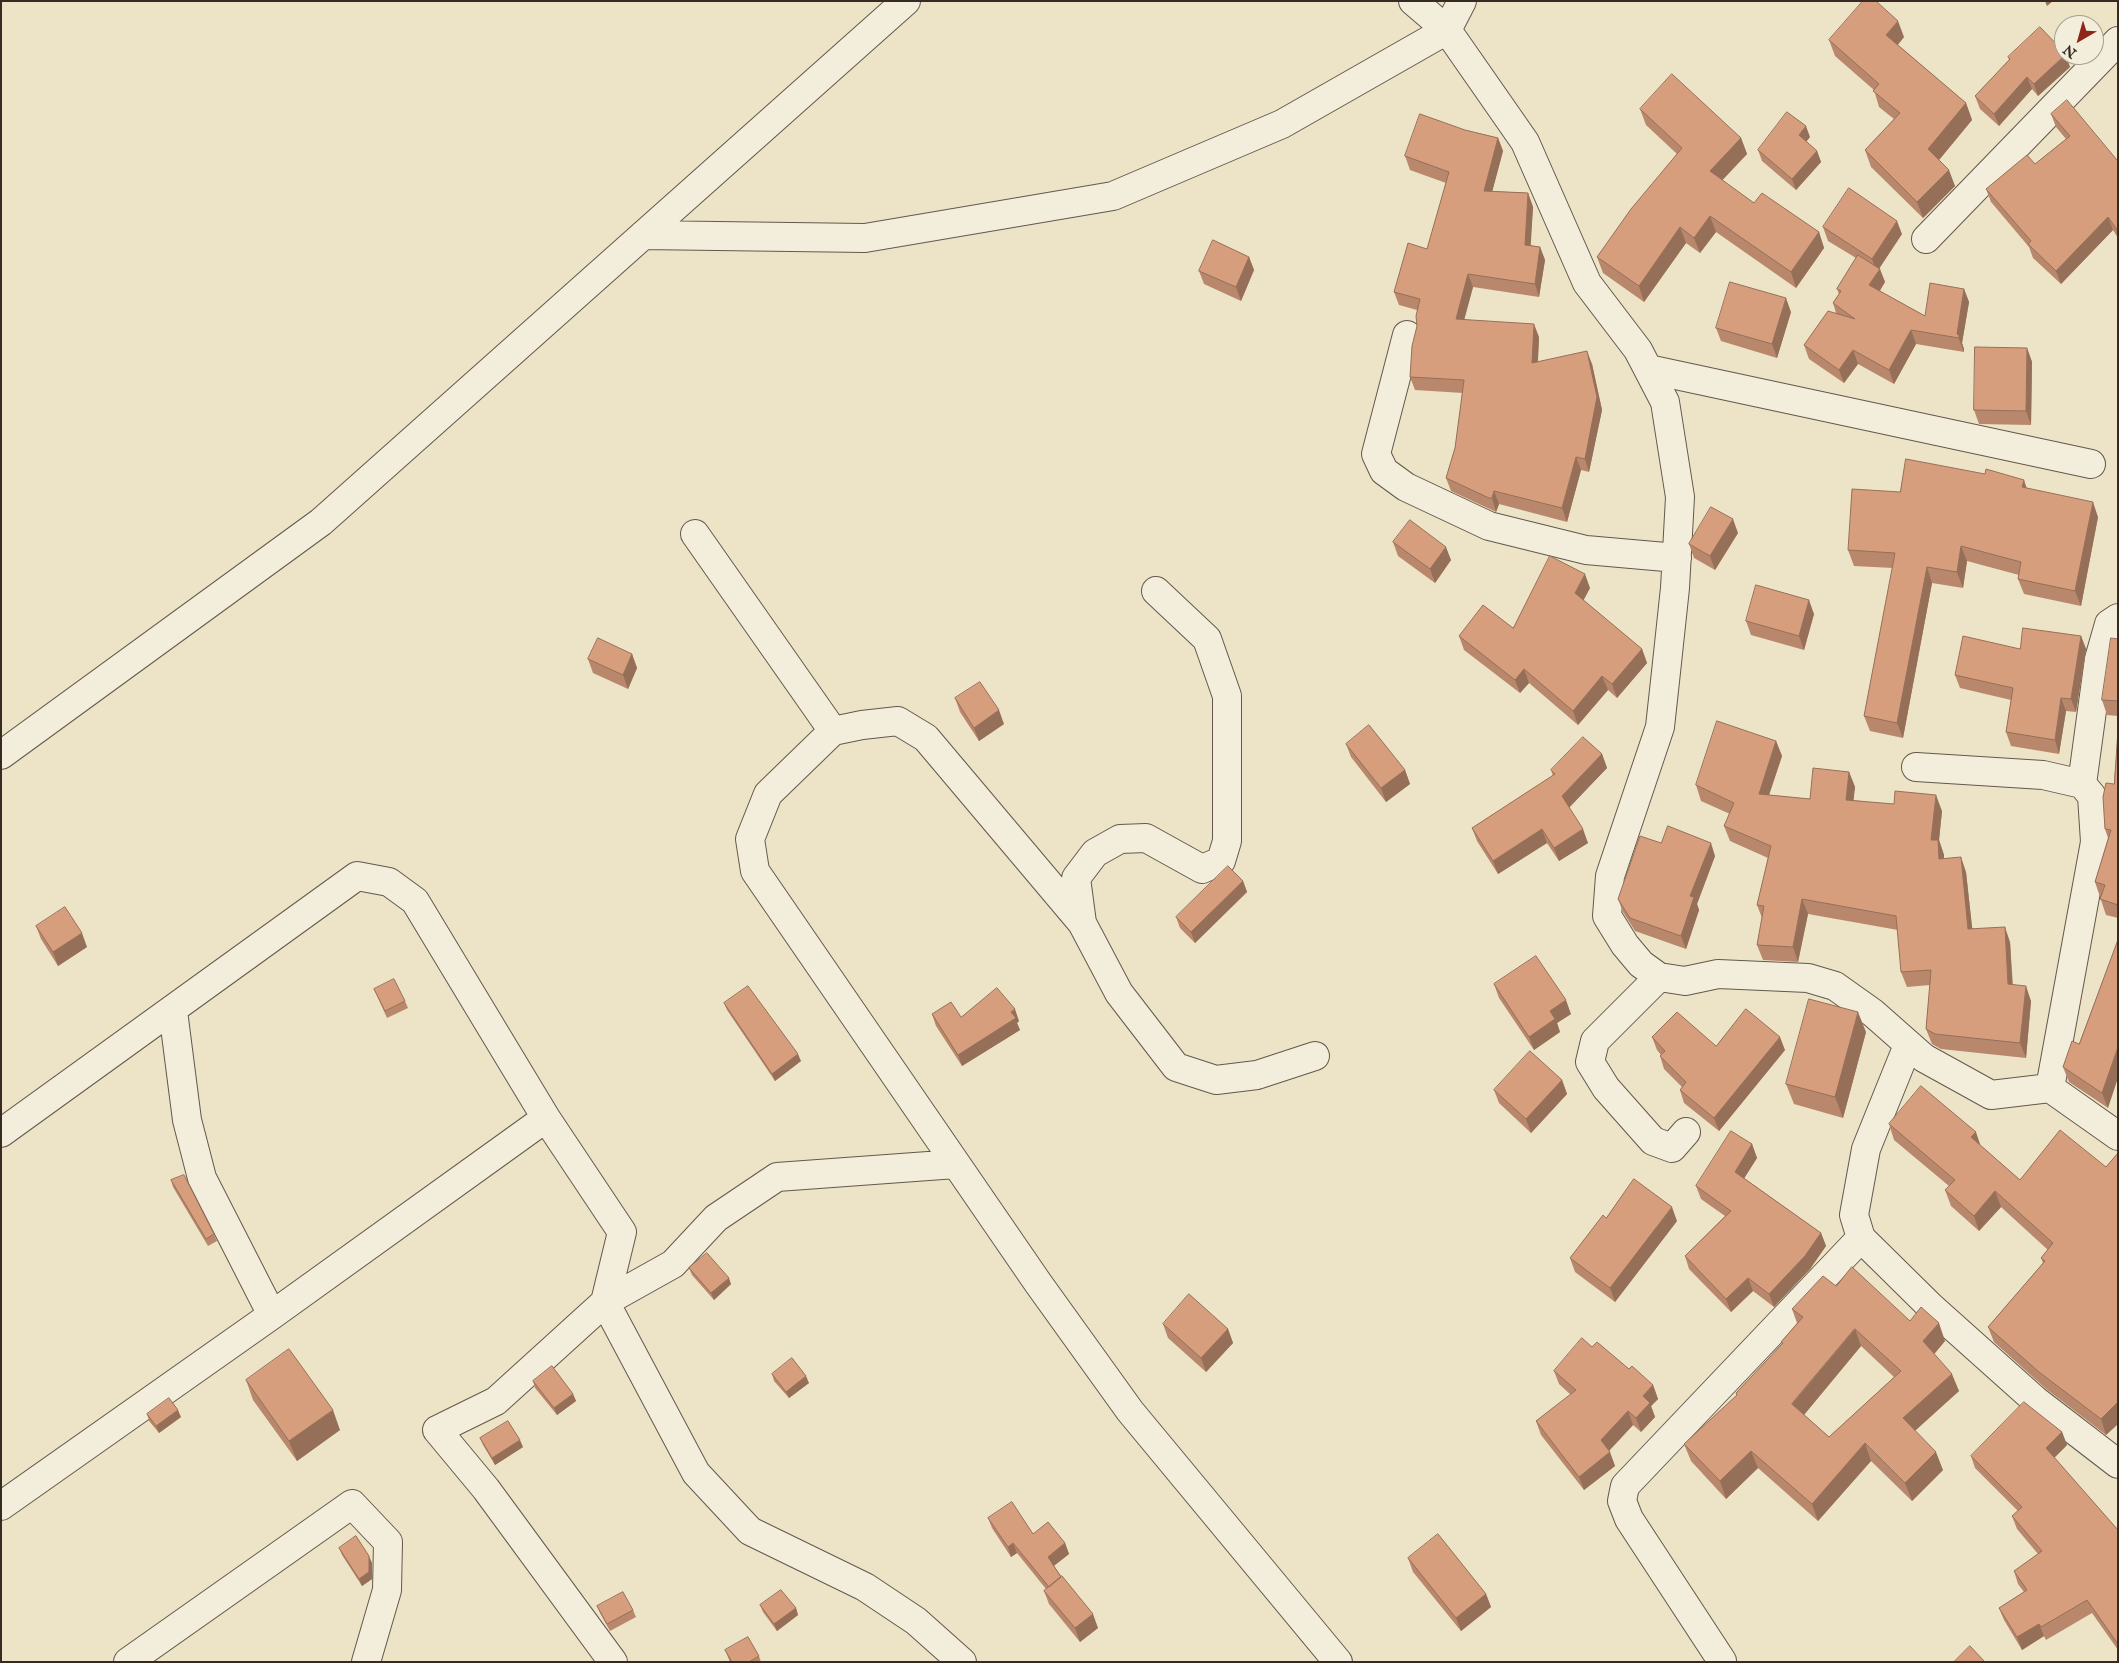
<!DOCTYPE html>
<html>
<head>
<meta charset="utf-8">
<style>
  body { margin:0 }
  #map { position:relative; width:2119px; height:1663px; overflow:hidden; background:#ede4c7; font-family:"IM FELL English",serif }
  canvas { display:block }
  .frame { position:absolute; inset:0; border:2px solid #362a23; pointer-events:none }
  .north { position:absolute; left:2054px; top:15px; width:50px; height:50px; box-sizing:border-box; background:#f3eddb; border:1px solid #a79f91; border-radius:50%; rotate:218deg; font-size:14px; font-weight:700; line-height:20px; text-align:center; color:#362a23 }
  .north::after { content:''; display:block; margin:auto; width:18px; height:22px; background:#8f2418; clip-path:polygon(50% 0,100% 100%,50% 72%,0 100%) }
</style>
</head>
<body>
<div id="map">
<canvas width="2119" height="1663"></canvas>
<div class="frame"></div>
<div class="north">N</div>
</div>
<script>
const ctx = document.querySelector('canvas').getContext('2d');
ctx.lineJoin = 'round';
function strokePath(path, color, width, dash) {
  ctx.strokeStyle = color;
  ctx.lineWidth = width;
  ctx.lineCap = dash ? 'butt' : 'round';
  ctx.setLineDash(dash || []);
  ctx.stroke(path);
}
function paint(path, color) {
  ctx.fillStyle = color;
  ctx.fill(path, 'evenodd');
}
const minor = new Path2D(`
  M1413 1 1447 30 1525 142 1587 283 1638 350 1665 402 1680 497 1675 588 1666 672 1660 727 1610 876 1607 916 1625 945 1641 964 1659 977 1685 981 1718 974 1808 978 1835 986 1873 1013 1924 1058 1991 1095 2050 1088 2118 1136
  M643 235 865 238 1113 196 1282 124 1447 30 1462 1
  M1926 239 2118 41
  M1407 335 1376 454 1384 471 1406 487 1489 526 1586 550 1677 558
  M1648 369 2091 464
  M695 534 833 731
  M1 755 321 522 906 1
  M1916 767 2043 775 2082 784 2092 796 2095 842 2050 1088
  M2082 784 2099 659 2109 624 2118 618
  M1082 923 1076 878 1095 853 1120 839 1146 838 1202 869 1221 861 1227 841V696L1207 639 1156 591
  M1659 977 1595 1041 1590 1062 1606 1088 1653 1141 1672 1148 1686 1132
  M173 1011 187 1120 202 1178 272 1315
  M1908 1045 1866 1149 1854 1215 1861 1238 1931 1307 2035 1400 2118 1464
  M1315 1056 1257 1075 1216 1080 1176 1067 1119 993 1082 923 926 738 898 721 862 725 833 731 768 794 750 839 755 871 1038 1283 1130 1411 1338 1662
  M1 1133 357 876 389 882 415 901 546 1118 622 1232 605 1302 696 1473 750 1531 865 1587 916 1621 962 1662
  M1 1506 272 1315 546 1118
  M1722 1661 1629 1519 1622 1501 1625 1486 1861 1238
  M128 1662 352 1504 388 1542 387 1590 366 1662
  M613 1662 486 1489 437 1430 496 1401 605 1302 673 1264 716 1218 777 1177 956 1164`);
const wall = new Path2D(`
  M1904 37 1898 45 1966 103 1972 120 1939 160 1955 186 1923 218 1871 167 1865 150 1894 119 1879 107 1874 90 1835 56 1829 40Z
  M2008 57 2070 67 2038 96 2032 89 1999 126 1980 109 1975 96 2009 60Z
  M1640 109 1741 138 1747 154 1722 180 1754 203 1819 232 1824 248 1796 288 1716 232 1700 253 1686 243 1644 302 1603 273 1597 257 1677 154 1646 125Z
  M2051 114 2117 160 2118 159V238L2113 230 2061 284 2033 258 2029 247 1991 202 1986 189 2035 164 2066 139 2056 127Z
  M1465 130 1498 138 1503 151 1492 191 1528 193 1533 207 1530 245 1540 247 1545 260 1539 297 1473 287 1464 319 1539 337 1538 361 1592 364 1602 410 1589 472 1581 470 1567 522 1499 504 1496 512 1494 511 1451 491 1446 478 1455 448 1463 393 1415 390 1410 377 1417 326V310L1399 305 1394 292 1427 249 1446 183 1410 170 1405 156Z
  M1810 137 1806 141 1817 151 1821 162 1796 190 1762 161 1758 150Z
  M1823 227 1902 234 1879 268 1885 282 1880 291 1925 316 1964 289 1969 302 1962 343 1964 349V352L1916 344 1894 384 1858 364 1844 383 1809 359 1804 345 1836 313 1833 303 1839 294 1837 289 1856 258 1828 241Z
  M1249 257 1254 270 1241 301 1204 284 1199 271Z
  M1791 312 1777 358 1721 341 1716 328Z
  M2027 348 2032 362 2031 425 1979 424 1974 410Z
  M2027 488 2098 517 2081 606 2024 594 2018 579 2019 575 1967 561 1963 588 1932 583 1903 738 1870 731 1864 716 1893 568 1854 566 1848 550 1900 492Z
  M1738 533 1715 570 1694 558 1689 544Z
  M1393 542 1451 560 1435 583 1398 556Z
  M1590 588 1583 600 1642 649 1647 663 1617 698 1608 690 1578 725 1529 683 1520 693 1464 650 1459 636 1513 628Z
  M1814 614 1804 650 1751 635 1746 621Z
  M2081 636 2086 649 2076 712 2066 711 2059 754 2011 746 2006 732 2011 700 1960 688 1955 675 2020 649Z
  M2118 639V716L2107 715 2102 700Z
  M632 654 637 668 628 689 593 673 588 659Z
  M955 698 1004 724 979 741 960 712Z
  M2118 731V918L2106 915 2095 882 2108 838 2105 829 2114 784Z
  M1776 741 1782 756 1769 795 1810 799 1849 772 1855 787 1853 800 1942 811 1939 840 1944 855V858L1966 872 1972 929 2010 942 2013 985 2031 1001 2026 1058 1941 1049 1932 1044 1926 1029 1930 985 1907 987 1901 972 1898 930 1808 914 1798 962 1763 960 1757 945 1762 918 1757 905 1768 858 1730 841 1724 826 1730 814 1701 801 1696 785Z
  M1346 744 1405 770 1410 784 1386 802 1351 757Z
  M1602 754 1607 768 1569 807 1588 843 1559 861 1547 843 1498 874 1477 841 1472 828 1553 776 1551 770Z
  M1661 843 1715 856 1697 904 1699 910 1686 949 1635 931 1623 912 1618 899Z
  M1243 881 1247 892 1195 943 1180 928 1176 917Z
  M36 926 87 947 58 966 41 939Z
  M2118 940 2108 1108 2069 1082 2063 1067 2079 1044Z
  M1494 984 1571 1014 1557 1023 1560 1032 1534 1050 1499 998Z
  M374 989 405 1001 408 1008 387 1018Z
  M724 1003 801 1061 775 1081 727 1010Z
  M932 1014 961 1017 1019 1021 1017 1023 1020 1030 962 1066 936 1026Z
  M1866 1032 1843 1118 1794 1104 1786 1084Z
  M1652 1037 1716 1046 1785 1050 1719 1131 1684 1103 1680 1090 1682 1087 1664 1069 1660 1056 1661 1055 1657 1050Z
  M1562 1080 1567 1094 1531 1133 1499 1103 1494 1090Z
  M1889 1124 1981 1146 2020 1180 2106 1167 2118 1153V1424L2106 1435 2045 1388 1994 1342 1988 1327 2043 1263 2041 1258 2048 1250 2001 1207 1979 1231 1951 1206 1945 1190 1949 1186 1894 1140Z
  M1752 1144 1757 1158 1744 1178 1821 1233 1826 1246 1810 1269 1774 1307 1753 1291 1731 1312 1689 1269 1685 1256 1725 1216 1701 1199 1696 1186Z
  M171 1180 214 1234 217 1241 208 1246 173 1187Z
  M1677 1221 1615 1302 1575 1272 1570 1258Z
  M689 1268 731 1284 714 1300 692 1275Z
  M1836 1286 1910 1321 1945 1341 1934 1354 1959 1391 1915 1431 1943 1470 1912 1501 1871 1461 1818 1521 1758 1468 1726 1499 1691 1461 1684 1444 1737 1395 1736 1393 1782 1344 1781 1342 1797 1323 1792 1309ZM1861 1346 1894 1377 1829 1437 1804 1415Z
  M1163 1324 1228 1329 1233 1343 1206 1372 1168 1338Z
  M1592 1347 1629 1369 1653 1385 1658 1399 1651 1406 1655 1417 1641 1432 1633 1425 1609 1451 1615 1466 1584 1490 1541 1435 1536 1421 1571 1395 1559 1384 1554 1371Z
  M772 1374 809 1383 789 1398 774 1381Z
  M246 1380 340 1430 297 1461 253 1400Z
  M533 1381 573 1394 576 1401 557 1415 535 1388Z
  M147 1414 181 1417 159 1433 149 1421Z
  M2062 1432 2067 1445 2054 1458 2118 1530V1650L2092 1613 2046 1640 2044 1636 2022 1650 2004 1620 1999 1608 2024 1592 2018 1584 2014 1571 2038 1554 2017 1529 2012 1516 2018 1511 1975 1468 1971 1456Z
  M480 1438 523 1447 495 1465 483 1445Z
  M988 1518 1033 1534 1065 1543 1069 1554 1054 1566 1098 1628 1080 1642 1049 1604 1044 1591 1046 1589 1017 1553 1011 1557 992 1528Z
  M339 1548 372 1563V1579L362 1586 342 1555Z
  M1408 1558 1486 1594 1491 1607 1461 1631 1413 1572Z
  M760 1605 796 1608 798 1615 777 1631 763 1612Z
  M597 1606 633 1610 636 1617 610 1631 600 1613Z
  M725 1650 759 1656 761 1662H730Z`);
const shadedWall = new Path2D(`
  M2045 1H2053L2047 6Z
  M1898 21 1904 37 1892 51 1886 35Z
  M2065 55H2066L2070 67 2038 96 2034 84Z
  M2027 77 2032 89 1999 126 1994 114Z
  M1966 103 1972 120 1934 166 1928 149Z
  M1806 126 1810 137 1803 146 1799 135Z
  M1498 138 1503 151 1489 204 1484 191Z
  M1741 138 1747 154 1716 187 1710 171Z
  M1817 151 1821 162 1796 190 1792 179Z
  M1949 170 1955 186 1923 218 1917 202Z
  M1528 193 1533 207 1530 258 1525 245Z
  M1710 216 1716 232 1700 253 1694 238Z
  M2108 217 2113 230 2061 284 2056 271Z
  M1897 221 1902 234 1877 272 1872 259Z
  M1680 227 1686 243 1644 302 1639 286Z
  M1819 232 1824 248 1796 288 1791 272Z
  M1540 247 1545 260 1539 297 1535 284Z
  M1249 257 1254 270 1241 301 1236 287Z
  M1880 269 1885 282 1874 299 1869 285Z
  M1468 274 1473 287 1461 332 1456 319Z
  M1964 289 1969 302 1962 343 1964 349V352L1957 334Z
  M1786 298 1791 312 1777 358 1772 344Z
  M1534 324 1539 337 1537 376 1532 363Z
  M1911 330 1916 344 1894 384 1889 370Z
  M2027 348 2032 362 2031 425 2026 411Z
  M1853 350 1858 364 1844 383 1839 370Z
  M1587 351 1592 364 1602 410 1589 472 1585 459Z
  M1576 457 1581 470 1567 522 1562 508Z
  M2024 480 2029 495 2022 487Z
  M1494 491 1499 504 1496 512 1492 498Z
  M2093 502 2098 517 2081 606 2075 591Z
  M1733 519 1738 533 1715 570 1710 556Z
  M1961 546 1967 561 1963 588 1957 572Z
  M1446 547 1451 560 1435 583 1430 569Z
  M1927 567 1932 583 1903 738 1897 723Z
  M1585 574 1590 588 1580 607 1575 593Z
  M1809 600 1814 614 1804 650 1799 636Z
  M2081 636 2086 649 2076 712 2071 699Z
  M1642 649 1647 663 1617 698 1612 684Z
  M632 654 637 668 628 689 623 675Z
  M1524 669 1529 683 1520 693 1515 680Z
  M1602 676 1608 690 1578 725 1573 711Z
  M2061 698 2066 711 2059 754 2055 740Z
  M999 710 1004 724 979 741 974 728Z
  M1776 741 1782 756 1764 810 1759 794Z
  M1602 754 1607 768 1567 810 1562 796Z
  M1405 770 1410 784 1386 802 1381 788Z
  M1849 772 1855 787 1852 815 1846 800Z
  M1936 795 1942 811 1939 840 1944 855V874L1931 840Z
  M1542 829 1547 843 1498 874 1493 861Z
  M1583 829 1588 843 1559 861 1554 848Z
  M1711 843 1715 856 1697 904 1699 910 1686 949 1681 936 1690 896Z
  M1961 857 1966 872 1974 944 1968 929Z
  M1243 881 1247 892 1195 943 1191 932Z
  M1802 899 1808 914 1798 962 1793 947Z
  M2005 927 2010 942 2013 999 2008 984Z
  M82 933 87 947 58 966 53 952Z
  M2026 986 2031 1001 2026 1058 2020 1043Z
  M1566 1000 1571 1014 1557 1023 1560 1032 1534 1050 1529 1037 1550 1011Z
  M1015 1009 1019 1021 1017 1023 1020 1030 962 1066 958 1055Z
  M1858 1012 1866 1032 1843 1118 1835 1097Z
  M1780 1037 1785 1050 1719 1131 1714 1118Z
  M2118 1047V1078L2108 1108 2102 1093Z
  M798 1054 801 1061 775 1081 772 1074Z
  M1562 1080 1567 1094 1531 1133 1526 1119Z
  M1976 1132 1981 1147 1971 1137Z
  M1752 1144 1757 1158 1740 1185 1735 1172Z
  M1995 1191 2001 1207 1979 1231 1974 1216Z
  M1672 1207 1677 1221 1615 1302 1610 1288Z
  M1821 1233 1826 1246 1810 1269 1774 1307 1769 1294Z
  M729 1278 731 1284 714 1300 711 1293Z
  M1748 1278 1753 1291 1731 1312 1726 1299Z
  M1939 1323 1945 1341 1930 1359 1923 1341Z
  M1228 1329 1233 1343 1206 1372 1201 1358Z
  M1855 1329 1861 1346 1798 1422 1792 1404Z
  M1952 1374 1959 1391 1909 1436 1903 1418Z
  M806 1376 809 1383 789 1398 786 1392Z
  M1653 1385 1658 1399 1651 1406 1655 1417 1641 1432 1636 1418 1643 1396Z
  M573 1394 576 1401 557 1415 554 1408Z
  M2118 1402V1424L2106 1435 2101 1419Z
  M178 1410 181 1417 159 1433 156 1426Z
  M333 1410 340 1430 297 1461 289 1441Z
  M1628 1411 1633 1425 1606 1454 1601 1440Z
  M2062 1432 2067 1445 2051 1461 2046 1448Z
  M520 1440 523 1447 495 1465 492 1458Z
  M1865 1443 1871 1461 1818 1521 1812 1504Z
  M1751 1451 1758 1468 1726 1499 1720 1481Z
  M1610 1452 1615 1466 1584 1490 1579 1477Z
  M1936 1452 1943 1470 1912 1501 1905 1483Z
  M1013 1543 1017 1553 1011 1557 1008 1547Z
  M1065 1543 1069 1554 1052 1567 1048 1557Z
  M369 1556 372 1563V1579L362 1586 359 1579Z
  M1486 1594 1491 1607 1461 1631 1456 1618Z
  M796 1608 798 1615 777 1631 774 1624Z
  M1093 1614 1098 1628 1080 1642 1075 1628Z
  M2039 1624 2044 1636 2022 1650 2017 1637Z`);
const building = new Path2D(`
  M1863 1H1876L1898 21 1886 35 1966 103 1928 149 1949 170 1917 202 1865 150 1900 113 1873 91 1879 84 1829 40Z
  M2040 27 2064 52V55H2065L2034 84 2027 77 1994 114 1975 96 2010 59 2008 57Z
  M1672 74 1741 138 1710 171 1754 203 1762 193 1819 232 1791 272 1710 216 1694 238 1680 227 1639 286 1597 257 1631 209 1682 148 1640 109Z
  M2067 100 2117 160 2118 159V231L2108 217 2056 271 2028 244 2031 241 1986 189 2027 155 2035 164 2070 136 2051 114Z
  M1787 112 1806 126 1799 135 1817 151 1792 179 1758 150Z
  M1420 114 1465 130 1498 138 1484 191 1528 193 1525 245 1540 247 1535 284 1468 274 1456 319 1534 324 1532 363 1587 351 1597 397 1585 459 1576 457 1562 508 1494 491 1492 498H1489L1446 478 1455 448 1464 380 1410 377 1412 346 1417 326 1416 316 1420 299 1394 292 1408 243 1427 249 1449 172 1405 156Z
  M1849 188 1897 221 1872 259 1823 227Z
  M1213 240 1249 257 1236 287 1199 271Z
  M1858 255 1880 269 1869 285 1925 316 1930 283 1964 289 1957 334 1959 335V338L1911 330 1889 370 1853 350 1839 370 1804 345 1828 311 1855 319 1833 303 1841 291 1837 289Z
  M1730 282 1786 298 1772 344 1716 328Z
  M1975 347 2027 348 2026 411 1974 410Z
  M1906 459 1985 474 1986 469 2024 480 2022 487 2093 502 2075 591 2018 579 2021 562 1961 546 1957 572 1927 567 1897 723 1864 716 1895 553 1848 550 1852 489 1900 492Z
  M1711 507 1733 519 1710 556 1689 544Z
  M1410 520 1446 547 1430 569 1393 542Z
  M1550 556 1585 574 1575 593 1642 649 1612 684 1602 676 1573 711 1524 669 1515 680 1459 636 1483 605 1513 628Z
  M1756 585 1809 600 1799 636 1746 621Z
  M2023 628 2081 636 2071 699 2061 698 2055 740 2006 732 2013 688 1955 675 1963 636 2020 649Z
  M598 638 632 654 623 675 588 659Z
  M2111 638 2118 639V701L2102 700Z
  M980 682 999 710 974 728 955 698Z
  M1717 721 1776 741 1759 794 1810 799 1813 768 1849 772 1846 800 1894 804 1895 791 1936 795 1931 840H1938L1939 859 1961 857 1968 929 2005 927 2008 984 2026 986 2020 1043 1935 1034 1926 1029 1931 970 1901 972 1896 916 1802 899 1793 947 1757 945 1764 906 1757 905 1771 846 1724 826 1734 803 1696 785Z
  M1369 725 1405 770 1381 788 1346 744Z
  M2118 731V905L2100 899 2105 885 2095 882 2111 830 2105 829 2103 797 2106 783 2114 784Z
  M1583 737 1602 754 1562 796 1583 829 1554 848 1542 829 1493 861 1472 828 1555 774 1551 770Z
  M1668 826 1711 843 1690 896 1694 897 1681 936 1630 918 1618 899 1640 836 1661 843Z
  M1228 866 1243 881 1191 932 1176 917Z
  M65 907 82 933 53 952 36 926Z
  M2118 940V1047L2102 1093 2063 1067 2072 1041 2079 1044Z
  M1536 956 1566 1000 1550 1011 1555 1019 1529 1037 1494 984Z
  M394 979 405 1001 385 1011 374 989Z
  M748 986 798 1054 772 1074 724 1003Z
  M997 988 1015 1009 1011 1012 1016 1018 958 1055 932 1014 951 1002 961 1017Z
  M1809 999 1858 1012 1835 1097 1786 1084Z
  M1746 1009 1780 1037 1714 1118 1680 1090 1686 1082 1660 1056 1665 1051 1652 1037 1677 1012 1716 1046Z
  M1530 1051 1562 1080 1526 1119 1494 1090Z
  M1921 1086 1976 1132 1971 1137 2020 1180 2060 1130 2106 1167 2118 1153V1402L2101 1419 2039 1372 1988 1327 2045 1261 2041 1258 2053 1243 1995 1191 1974 1216 1945 1190 1955 1180 1889 1124Z
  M1731 1131 1752 1144 1735 1172 1821 1233 1805 1256 1769 1294 1748 1278 1726 1299 1685 1256 1731 1211 1696 1186Z
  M184 1175 214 1234 206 1239 171 1180Z
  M1634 1179 1672 1207 1610 1288 1570 1258 1603 1215 1606 1218Z
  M707 1253 729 1278 711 1293 689 1268Z
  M1852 1267 1910 1321 1921 1307 1939 1323 1923 1341 1952 1374 1903 1418 1936 1452 1905 1483 1865 1443 1812 1504 1751 1451 1720 1481 1684 1444 1737 1395 1736 1393 1783 1343 1781 1342 1803 1317 1792 1309 1823 1276 1836 1286ZM1855 1329 1901 1371 1829 1437 1792 1404Z
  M1189 1294 1228 1329 1201 1358 1163 1324Z
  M1582 1338 1592 1347 1597 1342 1629 1369 1632 1366 1653 1385 1643 1396 1650 1403 1636 1418 1628 1411 1601 1440 1610 1452 1579 1477 1536 1421 1576 1390 1554 1371Z
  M289 1349 333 1410 289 1441 246 1380Z
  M792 1358 806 1376 786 1392 772 1374Z
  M552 1366 573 1394 554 1408 533 1381Z
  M169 1398 178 1410 156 1426 147 1414Z
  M2024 1402 2062 1432 2046 1448 2118 1530V1644L2087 1600 2041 1627 2039 1624 2017 1637 1999 1608 2027 1590 2014 1571 2042 1551 2012 1516 2022 1507 1971 1456Z
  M508 1421 520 1440 492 1458 480 1438Z
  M1012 1502 1033 1534 1048 1522 1065 1543 1048 1557 1061 1577 1049 1587 1013 1543 1008 1547 988 1518Z
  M1438 1534 1486 1594 1456 1618 1408 1558Z
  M356 1536 369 1556V1572L359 1579 339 1548Z
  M1062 1576 1093 1614 1075 1628 1044 1591Z
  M781 1590 796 1608 774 1624 760 1605Z
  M623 1592 633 1610 607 1624 597 1606Z
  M748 1637 759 1656 749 1662H732L725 1650Z
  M1970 1646 1985 1662H1954Z`);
strokePath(minor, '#64584c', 30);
strokePath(minor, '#f3eddb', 28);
paint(wall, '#b9886c');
paint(shadedWall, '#966f58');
paint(building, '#d79e7d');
strokePath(building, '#966f58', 1);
</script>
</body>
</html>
